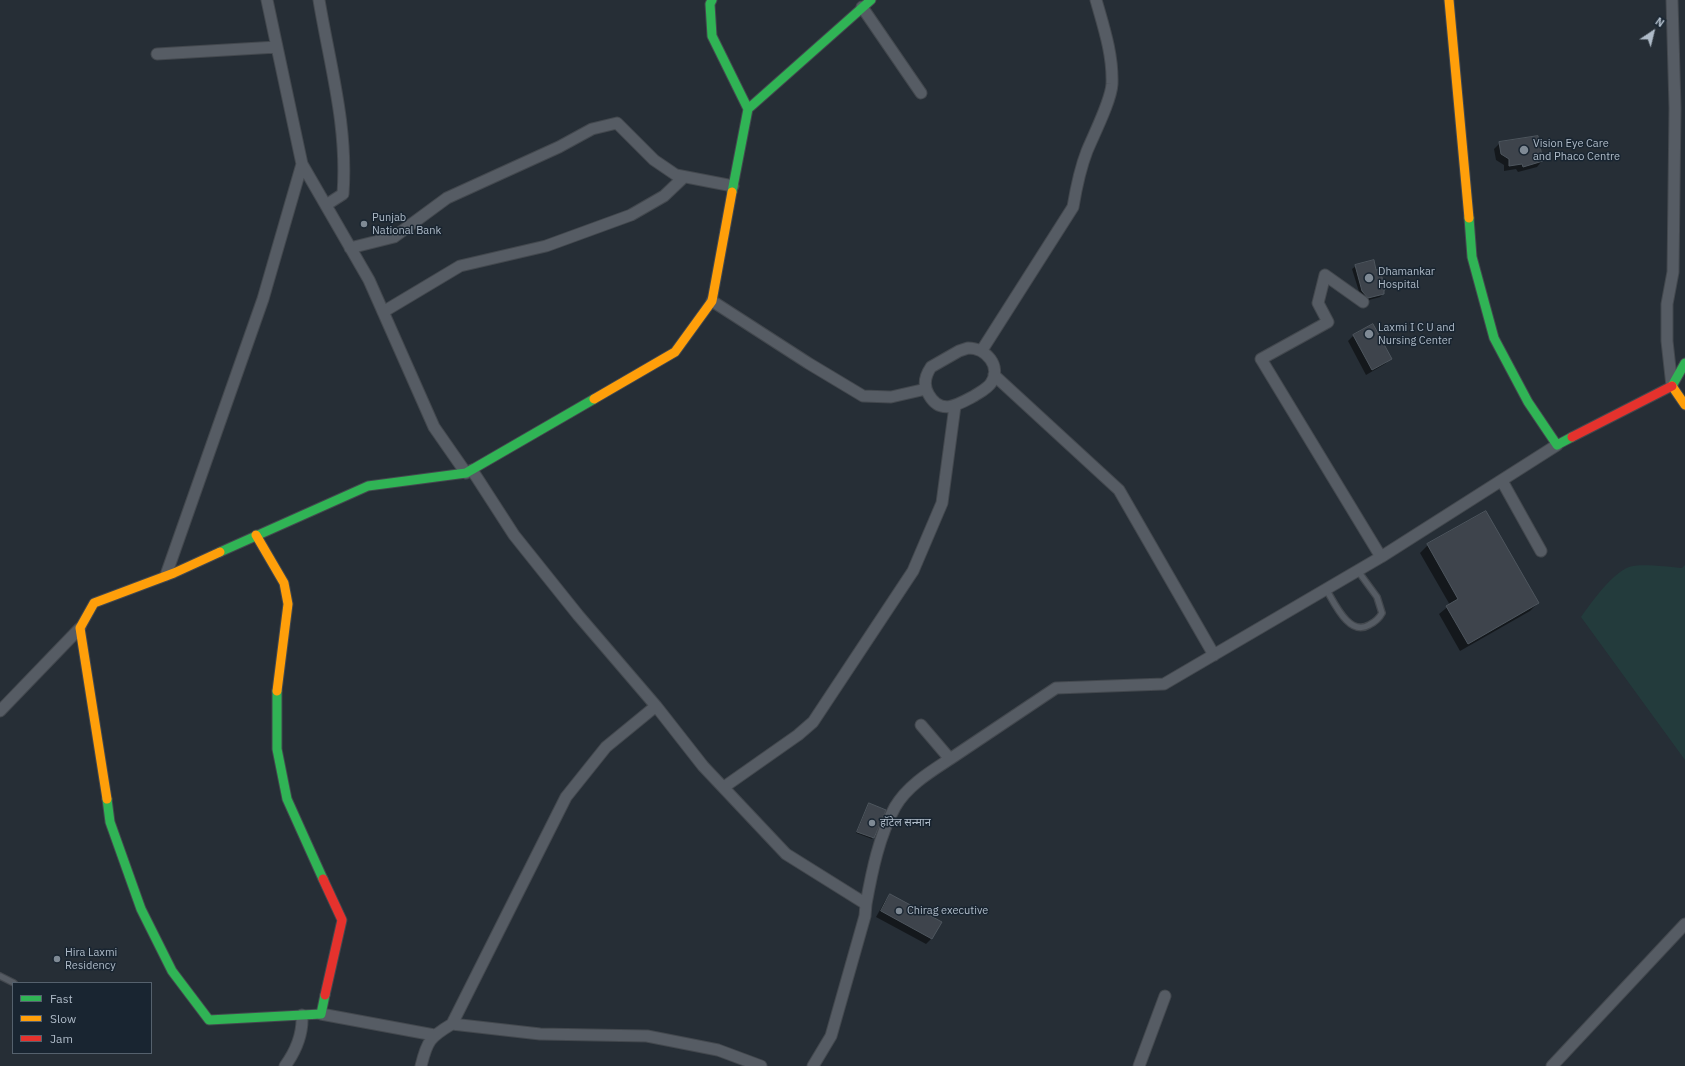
<!DOCTYPE html>
<html>
<head>
<meta charset="utf-8">
<style>
  body { margin:0 }
  #map { position:relative; width:1685px; height:1066px; overflow:hidden; background:#262e36; font-family:"IBM Plex Sans",sans-serif }
  canvas { display:block }
  .legend { position:absolute; left:12px; top:982px; width:140px; height:72px; box-sizing:border-box; background:#192531; border:1px solid #55616d; margin:0; padding:5px 7px; list-style:none; font-size:12px; color:#afbbc8 }
  .legend li { display:flex; align-items:center; gap:8px; height:20px }
  .legend b { width:20px; border:1px solid #55616d }
  .north { position:absolute; left:1633px; top:12px; width:40px; height:40px; -webkit-text-stroke:3px #192531; paint-order:stroke; rotate:35deg; font-size:11px; font-weight:700; line-height:16px; text-align:center; color:#afbbc8 }
  .north::after { content:''; display:block; margin:auto; width:14px; height:18px; background:#afbbc8; clip-path:polygon(50% 0,100% 100%,50% 72%,0 100%) }
</style>
</head>
<body>
<div id="map">
<canvas width="1685" height="1066"></canvas>
<ul class="legend">
<li><b style="height:5px;background:#30b455"></b>Fast</li>
<li><b style="height:5px;background:#ff9f0a"></b>Slow</li>
<li><b style="height:5px;background:#e5322d"></b>Jam</li>
</ul>
<div class="north">N</div>
</div>
<script>
const ctx = document.querySelector('canvas').getContext('2d');
ctx.lineJoin = 'round';
function paint(path, color) {
  ctx.fillStyle = color;
  ctx.fill(path, 'evenodd');
}
function strokePath(path, color, width, dash) {
  ctx.strokeStyle = color;
  ctx.lineWidth = width;
  ctx.lineCap = dash ? 'butt' : 'round';
  ctx.setLineDash(dash || []);
  ctx.stroke(path);
}
function drawText(font, color, halo, rows, align = 'center') {
  ctx.font = font + ' "IBM Plex Sans","Noto Sans Devanagari",sans-serif';
  ctx.lineWidth = 3;
  ctx.setLineDash([]);
  ctx.textBaseline = 'middle';
  ctx.strokeStyle = halo;
  ctx.fillStyle = color;
  for (const [text, x, y, turn = 0] of rows) {
    ctx.save();
    ctx.translate(x, y);
    ctx.rotate((+turn || 0) * Math.PI / 180);
    ctx.textAlign = isNaN(turn) ? turn : align;
    if (halo) ctx.strokeText(text, 0, 0);
    ctx.fillText(text, 0, 0);
    ctx.restore();
  }
}
const green = new Path2D(`
  M1685 565V760L1581 617C1592 602 1611 574 1629 567 1639 563 1670 567 1682 568Z`);
const shadow = new Path2D(`
  M1500 143 1542 161 1537 167 1518 172 1516 169 1504 171V165L1496 160 1494 149Z
  M1356 266 1376 271 1383 294 1380 297 1365 301 1361 298 1352 269Z
  M1353 336 1391 358 1385 364 1366 375 1348 341Z
  M1485 512 1538 603 1530 611 1460 651 1439 614 1450 605 1420 553 1428 545Z
  M869 804 885 810 872 839 856 833Z
  M890 895 931 939 926 944 876 917 885 901Z`);
const building = new Path2D(`
  M1538 136 1543 161 1523 167 1522 164 1509 166V159L1501 154 1499 142Z
  M1374 260 1376 270 1380 269 1385 290H1384V294L1368 298 1362 291 1355 265Z
  M1373 324 1392 359 1372 370 1353 335Z
  M1486 511 1539 603 1468 644 1446 606 1458 599 1427 544Z
  M869 803 886 810 874 838 857 832Z
  M890 894 942 922 932 939 881 911Z`);
const lane = new Path2D(`
  M1326 589C1334 602 1349 637 1369 625 1375 622 1379 619 1382 613L1377 597 1358 571
  M0 976 14 983`);
const street = new Path2D(`
  M267 0 302 164
  M319 0C330 66 348 126 343 194L326 205
  M862 7 921 93
  M157 54 277 47
  M350 248 394 237 447 198 559 147 592 129 617 123 654 160 676 175 733 186
  M712 301 808 363 863 396 891 397 926 389
  M1363 302 1325 275 1318 303 1328 322 1261 359 1381 557
  M383 312 460 266 546 246 631 215 664 196 684 177
  M968 348C986 348 1002 366 991 383 987 389 980 392 974 396 959 404 941 416 929 395 923 386 925 376 931 367L959 351Z
  M982 350 1073 207C1076 189 1080 169 1087 151 1094 134 1111 101 1112 84 1113 55 1104 28 1096 0
  M994 375 1119 490 1214 655
  M1672 386 1667 341V304L1673 272 1675 108 1672 0
  M472 470 514 535 578 615 656 706 703 766 786 854 866 904 865 916 831 1036 813 1066
  M1502 481 1541 551
  M166 575 263 299 302 164 369 280 434 427 466 473
  M0 711 80 628
  M921 725 950 759 1056 688 1164 684 1381 557 1557 445
  M724 787 798 735 813 722 913 571 942 503 955 406
  M866 904C872 871 879 836 895 807 907 786 930 772 950 759
  M321 1014 434 1035
  M452 1024 540 1034 647 1036 718 1050 761 1066
  M285 1066C296 1051 303 1034 302 1015
  M421 1066C427 1041 430 1037 452 1024L566 797 606 747 656 706
  M1139 1066 1165 996
  M1552 1066 1685 924`);
const fast = new Path2D(`
  M712 0 710 4 712 36 748 109 732 192
  M748 109 871 0
  M1469 218 1472 257 1494 338 1528 402 1557 445 1572 437
  M1672 386 1685 363
  M220 552 368 486 466 473 594 399
  M277 691V749L287 799 323 879
  M107 799 110 822 141 909 172 971 209 1020 321 1014 325 995`);
const slow = new Path2D(`
  M1449 0 1469 218
  M1672 386 1685 405
  M594 399 675 352 712 301 732 192
  M256 535 284 583 288 604 277 691
  M107 799 80 628 94 603 174 573 220 552`);
const jam = new Path2D(`
  M1572 437 1672 386
  M323 879 342 920 325 995`);
const markers = [
  [1524,150,5,"#7f8a95"],
  [364,224,4,"#7f8a95"],
  [1369,278,5,"#7f8a95"],
  [1369,334,5,"#7f8a95"],
  [872,823,4,"#7f8a95"],
  [899,911,4,"#7f8a95"],
  [57,959,4,"#7f8a95"]
];
const poiNames = [
  ["Vision Eye Care",1533,144],
  ["and Phaco Centre",1533,157],
  ["Punjab",372,218],
  ["National Bank",372,231],
  ["Dhamankar",1378,272],
  ["Hospital",1378,285],
  ["Laxmi I C U and",1378,328],
  ["Nursing Center",1378,341],
  ["हॉटेल सन्मान",880,823],
  ["Chirag executive",907,911],
  ["Hira Laxmi",65,953],
  ["Residency",65,966]
];
paint(green, '#233b3c');
paint(shadow, '#0007');
paint(building, '#3e444c');
strokePath(building, '#4e565e', 1);
strokePath(lane, '#43484e', 8);
strokePath(street, '#43484e', 13);
strokePath(fast, '#43484e', 11);
strokePath(slow, '#43484e', 11);
strokePath(jam, '#43484e', 11);
strokePath(lane, '#565c64', 5.5);
strokePath(street, '#565c64', 11);
strokePath(fast, '#30b455', 9);
strokePath(slow, '#ff9f0a', 9);
strokePath(jam, '#e5322d', 9);
for (const [x, y, r, color] of markers) {
  const dot = new Path2D();
  dot.arc(x, y, r, 0, 2 * Math.PI);
  ctx.fillStyle = color;
  ctx.fill(dot);
  strokePath(dot, '#192531', 1.5);
}
drawText('11px', '#afbbc8', '#192531', poiNames, 'left');
</script>
</body>
</html>
